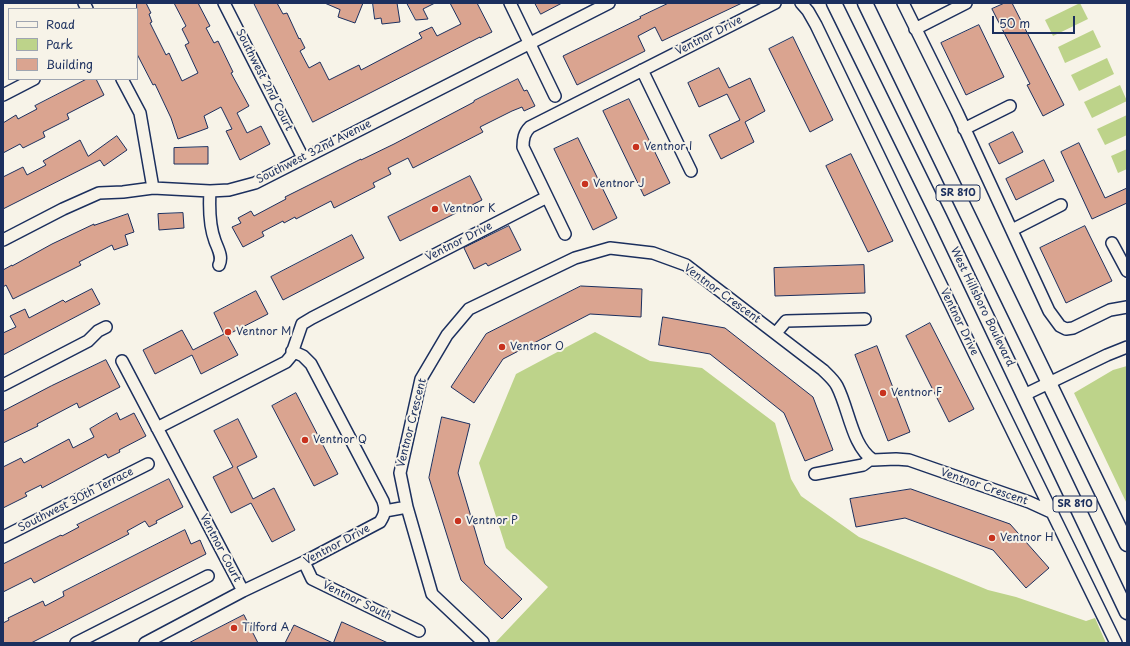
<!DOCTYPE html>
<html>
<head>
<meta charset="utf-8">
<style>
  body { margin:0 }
  #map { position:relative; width:1130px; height:646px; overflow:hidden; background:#f7f3e8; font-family:"Playpen Sans",sans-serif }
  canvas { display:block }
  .frame { position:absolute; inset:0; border:4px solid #1b2f5e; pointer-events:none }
  .legend { position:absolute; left:8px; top:8px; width:130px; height:72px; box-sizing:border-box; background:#f7f3e8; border:1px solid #9fa5b1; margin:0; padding:5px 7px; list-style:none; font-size:12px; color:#1b2f5e }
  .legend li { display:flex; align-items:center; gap:8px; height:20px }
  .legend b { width:20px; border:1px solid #9fa5b1 }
  .scale { position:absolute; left:992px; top:16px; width:83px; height:18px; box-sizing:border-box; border:2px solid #1b2f5e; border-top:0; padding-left:5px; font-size:12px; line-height:14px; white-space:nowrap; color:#1b2f5e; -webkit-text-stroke:3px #f7f3e8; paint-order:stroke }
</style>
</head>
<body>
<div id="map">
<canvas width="1130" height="646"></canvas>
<div class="frame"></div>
<ul class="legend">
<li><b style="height:5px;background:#f7f3e8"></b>Road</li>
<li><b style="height:11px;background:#bdd38a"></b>Park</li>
<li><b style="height:11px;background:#daa490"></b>Building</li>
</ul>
<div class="scale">50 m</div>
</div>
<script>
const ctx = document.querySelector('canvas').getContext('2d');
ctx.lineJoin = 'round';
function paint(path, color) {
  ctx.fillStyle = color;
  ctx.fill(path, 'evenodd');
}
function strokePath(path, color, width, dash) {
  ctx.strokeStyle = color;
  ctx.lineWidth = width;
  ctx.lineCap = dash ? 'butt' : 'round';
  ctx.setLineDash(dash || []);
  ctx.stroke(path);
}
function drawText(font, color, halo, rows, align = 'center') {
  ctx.font = font + ' "Playpen Sans",sans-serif';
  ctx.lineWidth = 4;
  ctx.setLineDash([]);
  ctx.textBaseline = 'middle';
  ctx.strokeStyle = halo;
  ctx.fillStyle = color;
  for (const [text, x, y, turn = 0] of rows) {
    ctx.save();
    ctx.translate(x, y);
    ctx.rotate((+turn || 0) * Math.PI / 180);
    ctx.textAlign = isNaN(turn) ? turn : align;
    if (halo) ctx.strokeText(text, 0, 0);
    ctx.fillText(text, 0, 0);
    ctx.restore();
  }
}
const green = new Path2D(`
  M1080 3 1088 19 1053 36 1045 20Z
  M1093 30 1101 47 1065 63 1058 47Z
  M1107 58 1114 74 1079 91 1071 75Z
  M1120 85 1127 101 1092 118 1084 102Z
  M1127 115V135L1105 145 1097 129Z
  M1127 149V169L1118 173 1111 156Z
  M595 332 650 361 702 368 775 423 791 479 801 496 859 537 988 590 1016 597 1086 621 1095 618 1106 643H495L548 587 506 548 479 463 516 374Z
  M1127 366V504L1074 393 1113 370Z`);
const building = new Path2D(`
  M137 3H146L151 13 149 14 152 22 150 23 166 55 169 53 182 81 198 73 185 45 189 43 182 29 186 26 174 3H198L210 26 206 28 214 43 218 41 233 72 231 73 249 106 237 113 247 133 261 126 270 144 240 160 226 131 232 129 221 107 204 116 208 128 178 139 171 118 155 84 153 85 137 54Z
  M254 3H277L283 14 287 13 299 39 300 38 305 48 300 51 309 68 320 62 329 80 359 65 361 70 422 38 419 33 432 27 437 36 461 24 450 3H477L492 32 480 38V37L313 122Z
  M325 3H363L355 23 338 17 340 10Z
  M373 3H397L400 22 382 24 381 18 375 19Z
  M407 3H435L423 9 428 19 416 20Z
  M535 3H562L541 14Z
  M669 3H742L662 41 655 27 638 36 645 51 577 85 563 56 641 18 640 17Z
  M1005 3H1012L1064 105 1043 116 1027 85 1030 84 992 9Z
  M979 25 1004 77 966 95 941 43Z
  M793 37 833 120 810 132 769 49Z
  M719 68 729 88 750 78 765 111 745 122 754 142 721 159 709 135 740 120 727 94 699 107 688 83Z
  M87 79H96L104 95 67 114 69 119 43 132 45 137 23 148 20 144 3 153V123L16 115 18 119 37 109 35 106Z
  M518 79 524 91 527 90 535 106 524 111 522 107 512 111 480 127 483 132 413 168 408 158 388 168 391 174 373 183 375 187 334 208 331 201 296 219 295 217 284 223 283 221 262 232 264 236 243 247 232 227 241 223 238 218 251 211 254 216 286 199 285 197 361 159V160L394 144 474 102V101Z
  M629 99 670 183 644 196 603 111Z
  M1013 132 1023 152 999 164 989 144Z
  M117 136 127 150 104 166 100 160 3 209V177L23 167 27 175 46 165 43 161 80 140 88 156Z
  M578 138 617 218 593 230 554 149Z
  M1079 143 1105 198 1127 188V203L1092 219 1061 152Z
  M208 147V164H174V148Z
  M851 154 893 241 868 252 826 166Z
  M1044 160 1054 181 1016 200 1006 179Z
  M470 176 482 200 400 241 388 217Z
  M183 213 184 228 159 230 158 214Z
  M128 214 134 232 125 235 128 245 114 250 112 245 79 262 81 265 13 299 6 285 3 287V270L12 265V266L52 244 94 224V225Z
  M509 226 521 250 488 266 486 263 474 269 464 248Z
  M1085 226 1112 281 1066 303 1040 248Z
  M352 235 364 258 283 300 271 277Z
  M864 265 865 293 775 296 774 268Z
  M581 286 642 289 641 317 590 314 503 359 474 403 451 387 486 334Z
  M92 289 100 304 3 355V333L16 327 10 316 25 309 29 318 63 300 65 302Z
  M256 291 268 314 227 335 238 355 201 374 192 355 155 374 143 350 182 330 193 350 224 334 214 313Z
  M663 317 725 328 813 397 833 450 805 461 784 413 710 354 659 345Z
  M930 323 974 409 949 422 906 336Z
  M877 346 910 432 888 441 855 355Z
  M106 360 120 387 79 408 77 403 37 424 38 426 3 443V411L51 386Z
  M296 393 338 474 314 486 272 406Z
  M117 413 120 420 134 413 146 436 119 450 120 452 108 458 106 454 42 488 41 485 25 493 27 496 3 508V467L21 458 24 463 69 439 73 448 94 437 90 429Z
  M442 417 470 424 458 473 485 564 522 599 502 619 461 580 429 478Z
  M238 419 257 457 237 467 253 499 274 488 295 530 272 542 251 503 231 513 213 477 233 467 214 431Z
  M169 479 183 507 156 521 157 523 149 527 145 521 127 531 129 534 34 583 31 578 3 592V564L61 535 62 536 79 527 77 525Z
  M911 489 1010 524 1049 568 1026 588 993 550 905 518 856 527 850 499Z
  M185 530 191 544 200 540 206 554 31 643H3V623L9 620 8 618 43 601 45 606 64 596 63 592Z
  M244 615 258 643H189Z
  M342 622 388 643H285L294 625 333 643Z`);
const minor = new Path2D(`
  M84 3 87 9
  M224 3 303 158
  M510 3 555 96
  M801 3 808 11 816 25 974 353 1116 643
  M903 3 957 112 1049 311 1060 326 1066 329 1073 328 1110 310 1127 307
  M915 29 966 3
  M642 70 691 171
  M122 79 140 113 153 188
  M3 95 34 79
  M964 129 1010 106
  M210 191C209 208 209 225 215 241 218 249 223 257 219 265
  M1012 230 1061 205
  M565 234 523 147C523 139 524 133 530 127L775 3
  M3 240 63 209 99 193 123 192 153 188 210 191 229 190 255 183 609 3
  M1112 243 1127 271
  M776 333 786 321 865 319
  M122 361 243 591 145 643
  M3 385 88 341 98 331 106 327
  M1024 395 1107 355 1127 347
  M157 428 286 362 291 356 302 324 312 318 547 197
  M815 474 863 465 871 459
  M407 507 432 594 483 642
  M385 511 407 507 400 473 421 379 447 335 469 309 575 258 610 248 653 253 686 265 823 370C828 375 834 380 837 386 849 409 852 446 873 460L896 459 909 460 1029 502 1053 513
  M3 537 148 464
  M304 562 312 579 419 631
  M243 591 304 562 380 522C385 514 386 510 383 501L311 364 303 356 292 351
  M76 643 208 576`);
const major = new Path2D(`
  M834 3 940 219 1127 612
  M865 3 1127 544`);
const markers = [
  [636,147,4,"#c8321e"],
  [585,184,4,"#c8321e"],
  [435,209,4,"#c8321e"],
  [228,332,4,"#c8321e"],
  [502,347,4,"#c8321e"],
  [883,393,4,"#c8321e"],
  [305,440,4,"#c8321e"],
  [458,521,4,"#c8321e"],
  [992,538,4,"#c8321e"],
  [234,628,4,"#c8321e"]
];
const shields = [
  [958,193,44],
  [1075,504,44]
];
const shieldNames = [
  ["SR 810",958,193],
  ["SR 810",1075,504]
];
const streetNames = [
  ["Ventnor Drive",709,36,-27],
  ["Southwest 2nd Court",264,80,63],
  ["Southwest 32nd Avenue",314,152,-27],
  ["Ventnor Drive",459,242,-27],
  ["Ventnor Crescent",722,294,36],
  ["West Hillsboro Boulevard",982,307,64],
  ["Ventnor Drive",959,322,64],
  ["Ventnor Crescent",412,423,-76],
  ["Ventnor Crescent",984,487,19],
  ["Southwest 30th Terrace",76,500,-27],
  ["Ventnor Drive",337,545,-28],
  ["Ventnor Court",220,548,62],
  ["Ventnor South",357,601,26]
];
const poiNames = [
  ["Ventnor I",644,147],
  ["Ventnor J",593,184],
  ["Ventnor K",443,209],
  ["Ventnor M",236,332],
  ["Ventnor O",510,347],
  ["Ventnor F",891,393],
  ["Ventnor Q",313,440],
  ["Ventnor P",466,521],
  ["Ventnor H",1000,538],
  ["Tilford A",242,628]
];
paint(green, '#bdd38a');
paint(building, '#daa490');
strokePath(building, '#1b2f5e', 1);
strokePath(minor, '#1b2f5e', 14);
strokePath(major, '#1b2f5e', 17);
strokePath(minor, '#f7f3e8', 11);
strokePath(major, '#f7f3e8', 14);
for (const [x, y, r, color] of markers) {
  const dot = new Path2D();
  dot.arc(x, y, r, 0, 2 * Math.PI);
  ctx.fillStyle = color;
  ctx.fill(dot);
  strokePath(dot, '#f7f3e8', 1.5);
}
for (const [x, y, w] of shields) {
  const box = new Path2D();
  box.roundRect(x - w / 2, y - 8, w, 16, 3);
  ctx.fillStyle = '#f7f3e8';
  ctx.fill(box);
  strokePath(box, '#1b2f5e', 1);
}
drawText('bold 10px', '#1b2f5e', null, shieldNames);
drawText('11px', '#1b2f5e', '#f7f3e8', streetNames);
drawText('11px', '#1b2f5e', '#f7f3e8', poiNames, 'left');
</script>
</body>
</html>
